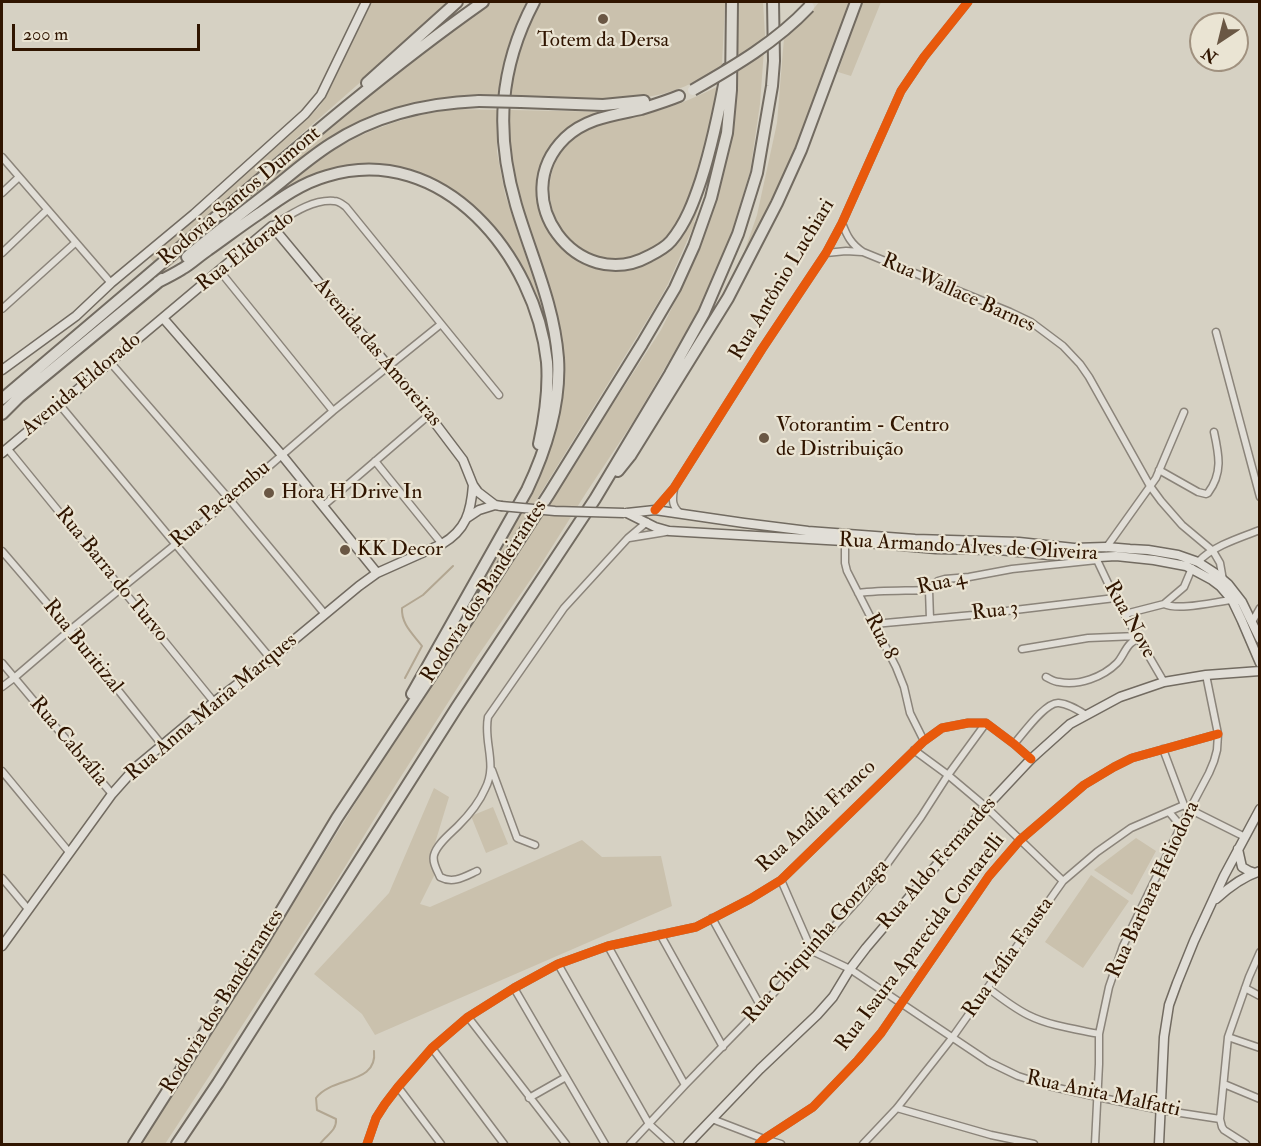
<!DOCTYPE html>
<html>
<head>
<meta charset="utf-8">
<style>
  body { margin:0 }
  #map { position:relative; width:1261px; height:1146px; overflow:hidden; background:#d6d1c3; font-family:"IM FELL Double Pica",serif }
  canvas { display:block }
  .frame { position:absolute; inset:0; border:3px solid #301500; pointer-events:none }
  .north { position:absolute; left:1189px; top:12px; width:60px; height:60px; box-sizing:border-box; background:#eae4d3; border:2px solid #a0917f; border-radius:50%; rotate:215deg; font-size:16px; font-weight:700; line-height:24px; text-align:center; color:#301500 }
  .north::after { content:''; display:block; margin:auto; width:21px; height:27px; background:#6a5744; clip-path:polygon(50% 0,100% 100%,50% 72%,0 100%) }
  .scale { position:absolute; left:12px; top:24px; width:188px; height:27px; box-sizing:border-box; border:3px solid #301500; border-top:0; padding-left:8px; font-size:18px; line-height:21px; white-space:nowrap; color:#301500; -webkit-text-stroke:4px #eae4d3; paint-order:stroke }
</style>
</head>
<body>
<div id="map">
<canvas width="1261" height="1146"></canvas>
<div class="frame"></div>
<div class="north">N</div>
<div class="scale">200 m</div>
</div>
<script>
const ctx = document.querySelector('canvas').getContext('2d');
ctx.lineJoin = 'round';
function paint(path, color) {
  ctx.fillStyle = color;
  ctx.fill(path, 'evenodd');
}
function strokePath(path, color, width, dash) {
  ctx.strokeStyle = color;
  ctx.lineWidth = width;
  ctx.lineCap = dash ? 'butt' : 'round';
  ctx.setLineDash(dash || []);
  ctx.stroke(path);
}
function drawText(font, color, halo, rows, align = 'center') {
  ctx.font = font + ' "IM FELL Double Pica",serif';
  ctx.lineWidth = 4.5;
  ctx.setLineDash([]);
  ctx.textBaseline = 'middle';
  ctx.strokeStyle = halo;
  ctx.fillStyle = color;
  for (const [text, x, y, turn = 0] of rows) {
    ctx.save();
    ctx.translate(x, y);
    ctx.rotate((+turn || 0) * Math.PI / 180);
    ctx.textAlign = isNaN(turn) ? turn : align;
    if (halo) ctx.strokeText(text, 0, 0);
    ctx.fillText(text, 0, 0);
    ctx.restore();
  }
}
const green = new Path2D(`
  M371 2H452L154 263 149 256 224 193 313 113 320 106Z
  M490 2H526C512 32 501 62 498 96H477L435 101 305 156 162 273 161 271C269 179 374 84 490 2Z
  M539 2H725L722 65C712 72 701 79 690 84 638 109 565 100 508 97L518 52Z
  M737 2H763L765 36 760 104 750 172 731 235 718 271 703 303 633 422 586 493 538 569 477 657 386 800 335 883 165 1144H140L268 944 391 746 661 330C697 259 727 186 735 106 739 71 738 37 737 2Z
  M819 2H851L801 137 779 190 741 261 757 215 777 123 784 38 811 12Z
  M862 2H881L851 76 838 72Z
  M721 85C713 120 705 153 694 187 688 202 683 218 672 232 661 246 645 256 626 258 561 266 523 185 572 140 595 119 629 118 657 111 679 105 700 95 721 85Z
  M456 109 497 110V152L505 194 546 318 553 362 552 390 528 283 453 192 368 167 280 195 279 192C294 180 308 168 323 157 363 130 408 115 456 109Z
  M510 110 606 112C597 114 588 116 580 121 569 126 560 136 553 145 512 200 555 272 621 269 635 269 653 264 664 254 680 241 693 207 704 188H705L694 222 695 223 668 284 657 304 537 499 527 516V520L470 602 519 514 563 366C561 305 532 250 518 192 511 165 508 137 510 110Z
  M434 788 449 797 432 853 435 874 420 904 430 907 582 840 602 857 661 856 672 906 375 1035 362 1014 314 974 389 893Z
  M493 807 508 844 486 853 471 816Z
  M1136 838 1156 851 1132 895 1094 870Z
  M1091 875 1129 901 1083 968 1045 942Z`);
const stream = new Path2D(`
  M405 678 422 646C413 634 401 624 402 608L423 595 453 566
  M320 1144C326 1135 337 1131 336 1119L317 1110 316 1098C332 1076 378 1085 374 1051`);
const street = new Path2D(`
  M2 157 111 283
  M2 193 19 177
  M842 223C847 236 851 244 863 252L1010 312 1031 322 1063 346 1080 364 1089 377 1150 486 1161 501 1182 525 1213 551 1220 563 1223 580
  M272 226C290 215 312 199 334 201 339 201 342 204 346 207L499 395
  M2 253 47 210
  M826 253 846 251 862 252
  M219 270 333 411
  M2 309 75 243
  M1216 332 1260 497
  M110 362 230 500 324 613
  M59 404 271 659
  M7 448 214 702
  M375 461 442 544
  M1159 470 1198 492 1206 494 1208 493C1223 473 1219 455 1214 432
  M674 489C672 500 672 507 681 514
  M323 506 429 415
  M655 510 674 488 762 349 826 253 842 223 901 91 924 57 968 2
  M845 537V563L847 571 896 667 904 687 910 713 924 741
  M629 538 666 532
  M1106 548 1156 478 1184 412
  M2 551 70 630 162 745
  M1100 556 1097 560 1115 598 1164 682
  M1198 562C1213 546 1239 538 1260 530
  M929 590 930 619
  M858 593C882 590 905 591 929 590L938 581 945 579 969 577 1012 569 1097 560
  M1164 604C1179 611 1214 602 1232 600
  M1125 614 1164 604 1184 587 1192 568
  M1252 622 1260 608
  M874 624 973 615 1115 598
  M1022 649 1088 638 1137 636
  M2 663 112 794
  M1046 677C1050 679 1054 682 1059 682 1079 686 1103 677 1117 663 1122 658 1125 649 1130 644 1133 641 1136 640 1138 638
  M2 687 14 678 70 630 230 500 333 411 441 324
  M1014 744C1023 734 1046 701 1059 703 1069 704 1078 710 1086 715
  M1163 749 1184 805 1187 808 1245 837
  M914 750 948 775 986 807 1063 881
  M492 770 517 838 535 845
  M2 771 69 852
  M1169 812 1181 826
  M477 871C464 877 453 884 440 877 437 870 432 862 434 855 437 844 450 834 458 826 468 816 479 803 485 789 498 764 483 742 488 717L564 608 628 538 647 522
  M2 878 28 909
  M781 880 812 951 850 969 989 1062 1018 1076 1049 1086 1098 1097 1161 1110 1220 1119
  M712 918 761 1007
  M660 934 723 1047
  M608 946 685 1085
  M558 964 649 1124 671 1144
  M514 988 605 1144
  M988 988C1001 998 1014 1008 1028 1015 1050 1026 1075 1029 1099 1034
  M1245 988 1260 996
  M468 1017 566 1144
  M1228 1037 1260 1048
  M432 1048 504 1144
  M1224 1084 1260 1099
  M398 1087 441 1144
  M529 1098 566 1077
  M897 1108 991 1135 1034 1144
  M712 1119 764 1139 781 1144
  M367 1144 376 1118 385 1104 398 1087 432 1048 468 1017 514 988 558 964 608 946 696 927 750 899 781 880 924 741 942 728 968 723H986L1014 744 1031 759
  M630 1144 685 1085 761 1007 859 899 882 871 921 817 948 775 986 723
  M759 1144 764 1139 813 1107 858 1060 881 1033 989 876 1020 840 1084 785 1114 767 1132 758 1218 734
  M863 1144 897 1108 952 1038 1063 881 1097 852 1131 828 1184 805
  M1095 1144 1099 1064V1034L1109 987 1123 946 1181 826 1209 773 1214 761 1217 750 1218 734 1206 675
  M1246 1144 1224 1130 1222 1127 1220 1119 1228 1037 1249 977 1260 952`);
const secondary = new Path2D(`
  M163 318 281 454 377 573
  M2 370 76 316 111 283 194 214 305 114 321 95 366 2
  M2 453 272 226 429 415 463 460 473 485 478 492 495 505 501 506
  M627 513 655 527 669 531 844 541 936 549 999 550 1049 555 1099 557 1116 556 1154 560 1186 566 1212 580 1220 586 1232 600 1242 621 1260 663
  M627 513 655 510 744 523 808 531 915 539 1019 542 1074 548 1106 547 1130 549 1148 550 1178 555 1198 562 1215 573 1228 584 1242 602 1260 639
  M467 518 479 510 495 505
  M1238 849 1242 867 1249 871 1255 873
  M1216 899C1229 887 1242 877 1260 871
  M2 946 112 794 136 767 214 702 271 659 359 586 377 573 442 544C466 530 471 512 473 485
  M688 1144 760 1069 817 1015 833 997 850 969 866 948 986 807 1031 759 1070 724 1120 697 1164 682 1206 675 1260 671
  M1159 1144 1164 1037 1169 1005 1177 983 1194 941 1224 876 1260 809`);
const highway = new Path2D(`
  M367 83 457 2
  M679 96C667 101 654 105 641 109 614 115 586 118 565 138 504 198 578 295 649 256 657 252 665 248 671 241 686 223 694 201 701 180 713 143 720 107 727 69
  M521 102 603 105 644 101
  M187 257C214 234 242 213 270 191 290 175 309 158 331 144 375 115 428 103 479 101
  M158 282C166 278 174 274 182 269 191 264 199 256 208 250 225 238 242 225 260 213 281 198 302 183 327 176 443 141 536 257 547 362 549 389 545 417 539 444
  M2 399C69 342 137 285 203 228 294 150 385 71 483 2
  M2 414 19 397 162 279
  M618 471 630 456 728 298 777 203 801 150 856 2
  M412 694 527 490C546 450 561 404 558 358 554 304 531 256 516 205 495 133 499 68 534 2
  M134 1144 263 941 337 818 437 667 549 494 642 344 675 288 694 246 711 198 727 133 731 90 732 2
  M177 1144 218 1083 457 707 595 499 670 374 704 313 738 234 757 173 772 86 774 61 773 2`);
const secondaryBridge = new Path2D(`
  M501 506 555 511 624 513`);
const highwayBridge = new Path2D(`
  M693 90C735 66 776 42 809 7
  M479 101 521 102`);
const cycleway = new Path2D(`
  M655 510 674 488 762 349 826 253 842 223 901 91 924 57 968 2
  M367 1144 376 1118 385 1104 398 1087 432 1048 468 1017 514 988 558 964 608 946 696 927 750 899 781 880 924 741 942 728 968 723H986L1014 744 1031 759
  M759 1144 764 1139 813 1107 858 1060 881 1033 989 876 1020 840 1084 785 1114 767 1132 758 1218 734`);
const markers = [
  [603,19,6,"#6a5744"],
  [764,438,6,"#6a5744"],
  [269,493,6,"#6a5744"],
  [345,550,6,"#6a5744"]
];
const poiNames = [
  ["Totem da Dersa",603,41,"center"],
  ["Votorantim - Centro",776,426],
  ["de Distribuição",776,450],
  ["Hora H Drive In",281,493],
  ["KK Decor",357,550]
];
const streetNames = [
  ["Rodovia Santos Dumont",240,197,-40],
  ["Rua Eldorado",246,252,-38],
  ["Rua Antônio Luchiari",783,280,-59],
  ["Rua Wallace Barnes",958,294,24],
  ["Avenida das Amoreiras",377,353,50],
  ["Avenida Eldorado",82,385,-40],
  ["Rua Pacaembu",221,505,-40],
  ["Rua Armando Alves de Oliveira",968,548,3],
  ["Rua Barra do Turvo",111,575,51],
  ["Rua 4",942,584,-12],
  ["Rodovia dos Bandeirantes",485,592,-57],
  ["Rua 3",995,612,-7],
  ["Rua Nove",1129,620,61],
  ["Rua 8",880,637,63],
  ["Rua Buritizal",82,647,51],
  ["Rua Anna Maria Marques",212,708,-40],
  ["Rua Cabrália",68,742,50],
  ["Rua Anália Franco",817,817,-43],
  ["Rua Aldo Fernandes",938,864,-49],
  ["Rua Barbara Heliodora",1154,890,-65],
  ["Rua Chiquinha Gonzaga",817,942,-49],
  ["Rua Isaura Aparecida Contarelli",921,943,-53],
  ["Rua Itália Fausta",1009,958,-55],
  ["Rodovia dos Bandeirantes",223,1002,-58],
  ["Rua Anita Malfatti",1103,1095,12]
];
paint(green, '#cac1ad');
strokePath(stream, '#b2a691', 2);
strokePath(street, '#8b847a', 9);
strokePath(secondary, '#726b61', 11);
strokePath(highway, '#726b61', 14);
strokePath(street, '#e1ded7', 6);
strokePath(secondary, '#e1ded7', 8);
strokePath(highway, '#dbd8d0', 10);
strokePath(secondaryBridge, '#726b61', 11, []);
strokePath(highwayBridge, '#726b61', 14, []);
strokePath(secondaryBridge, '#e1ded7', 8);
strokePath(highwayBridge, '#dbd8d0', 10);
strokePath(cycleway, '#e8590c', 9);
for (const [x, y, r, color] of markers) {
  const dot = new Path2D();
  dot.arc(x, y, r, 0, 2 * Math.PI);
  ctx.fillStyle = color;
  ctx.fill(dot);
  strokePath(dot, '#eae4d3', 2);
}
drawText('21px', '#301500', '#eae4d3', poiNames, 'left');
drawText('21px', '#301500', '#eae4d3', streetNames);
</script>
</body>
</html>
